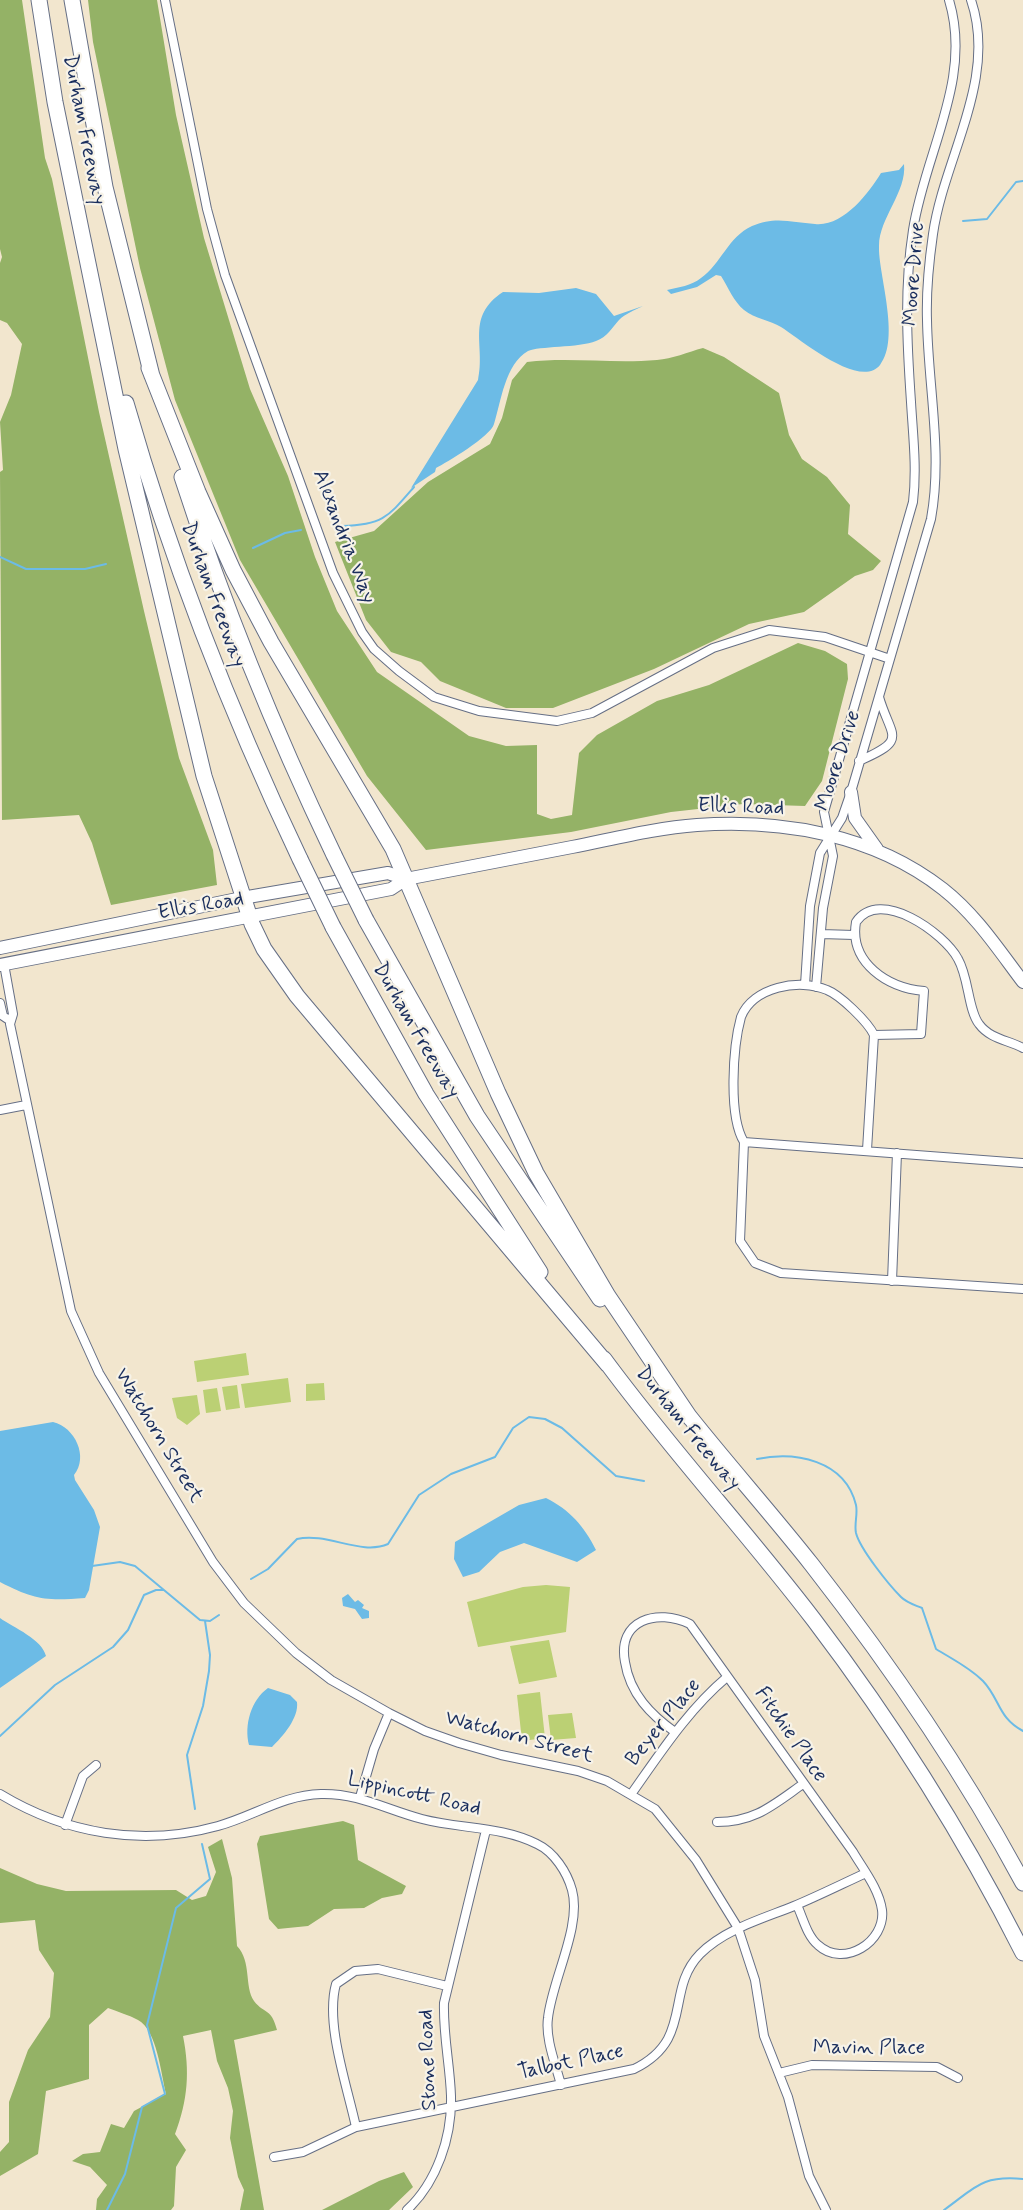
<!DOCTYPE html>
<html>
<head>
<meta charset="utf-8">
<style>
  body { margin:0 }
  canvas { display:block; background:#f2e6ce }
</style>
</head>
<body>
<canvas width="1023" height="2210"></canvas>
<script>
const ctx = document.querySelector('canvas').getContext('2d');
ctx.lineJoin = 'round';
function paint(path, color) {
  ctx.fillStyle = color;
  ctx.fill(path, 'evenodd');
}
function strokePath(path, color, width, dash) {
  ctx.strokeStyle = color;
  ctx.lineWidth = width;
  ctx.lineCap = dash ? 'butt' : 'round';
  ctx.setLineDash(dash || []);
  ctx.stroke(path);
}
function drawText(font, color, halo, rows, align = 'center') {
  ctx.font = font + ' Mynerve,sans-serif';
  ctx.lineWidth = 4.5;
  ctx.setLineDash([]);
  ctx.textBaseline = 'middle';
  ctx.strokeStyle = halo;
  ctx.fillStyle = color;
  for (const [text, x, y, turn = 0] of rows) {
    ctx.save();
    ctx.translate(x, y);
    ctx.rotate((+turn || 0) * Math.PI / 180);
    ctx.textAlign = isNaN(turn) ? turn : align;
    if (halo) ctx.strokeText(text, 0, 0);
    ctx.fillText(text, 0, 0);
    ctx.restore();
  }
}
const green = new Path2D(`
  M246 1353 249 1375 197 1382 194 1361Z
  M288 1378 291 1402 245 1408 241 1384Z
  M324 1383 325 1400 306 1401V1384Z
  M237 1385 240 1408 226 1410 222 1387Z
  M217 1388 221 1411 206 1413 203 1390Z
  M197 1395 200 1414 187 1425 177 1418 172 1398Z
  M546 1585 570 1587 566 1632 478 1647 467 1602 523 1587Z
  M549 1640 557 1677 519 1684 510 1646Z
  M540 1692 545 1738 522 1741 517 1695Z
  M572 1713 576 1738 551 1740 548 1715Z`);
const forest = new Path2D(`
  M0 0H22L45 158 52 179 99 412 144 611 179 758 213 850 217 885 111 905 92 843 79 815 2 820 0 472 3 470 0 422 11 395 22 344 7 323 0 320V263L2 257 0 249Z
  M88 0H157L176 115 204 238 250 389 288 476 315 557 337 611 377 672 469 736 506 746 537 745V814L551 819 572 815 579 753 597 735 657 701 709 685 798 643 825 651 847 664 848 679 822 781 805 806 743 804 671 812 571 832 426 850 367 776 240 560 175 400 140 268 93 42Z
  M703 348 724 357 779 393 789 435 802 459 827 477 850 505 848 534 881 561 873 570 855 576 804 612 749 624 654 669 553 708H506L440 681 421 662 391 652 366 620 335 542 374 531 428 482 490 444 502 418 512 380 527 362C570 357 614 364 657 360 672 359 688 352 703 348Z
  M343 1821 354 1825 358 1860 406 1886 402 1894 382 1898 364 1908 334 1909 308 1926 278 1929 269 1919 257 1844 260 1836Z
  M222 1839 232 1878 237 1946C252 1962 244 1986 254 2001 265 2015 271 2007 277 2030L234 2040 264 2210H240L244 2190 238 2177 230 2138 233 2111 228 2088 217 2061 211 2030 183 2036C190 2071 188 2100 175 2134L186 2150 176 2167 174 2206 171 2210H96L97 2199 107 2185 90 2167 72 2161 83 2154 100 2152 111 2124 124 2128 134 2111 166 2094C161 2074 157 2030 138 2020 129 2015 118 2012 108 2008L89 2025V2079L46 2091 38 2154 0 2176V2152L9 2142V2102L28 2050 50 2017 54 1973 39 1950 35 1920 0 1923V1868L37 1884 66 1891 176 1890 192 1900 206 1896 216 1872 208 1847Z
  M404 2172 413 2187 389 2210H322L379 2181Z`);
const water = new Path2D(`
  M904 164C907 192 879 218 879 246 878 274 901 338 880 365 860 390 800 339 781 327 770 320 755 319 744 310 734 302 728 287 721 276L716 275 697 287 671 294 667 290C679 287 691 286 701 278 721 264 728 237 752 226 774 216 792 222 815 224 843 227 868 194 881 173L899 170Z
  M576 288 596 294 614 316 643 306C635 310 625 314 619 320 612 328 607 337 596 341 579 348 538 346 528 351 505 364 501 402 494 424 491 436 446 463 436 468L435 472 411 488 478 380C486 345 465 317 503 292L539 293Z
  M53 1422C75 1427 89 1457 74 1475L75 1480 94 1510 100 1527 89 1590 85 1598C46 1601 35 1600 0 1582V1431Z
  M546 1498C570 1510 584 1526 596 1550L577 1562 524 1543 500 1552 479 1572 463 1577 454 1559 455 1542 519 1505Z
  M348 1594 355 1602 358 1600 364 1605 362 1608 369 1611V1618L362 1619 355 1609 343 1606 342 1598Z
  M0 1618C14 1628 42 1639 46 1656L0 1688Z
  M268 1688 290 1695 297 1702C299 1718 283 1736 272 1747L249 1745C244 1725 251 1700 268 1688Z`);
const stream = new Path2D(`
  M963 221 987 219 1016 182 1023 181
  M342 526C383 525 388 517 414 487
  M253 548 285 533 301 530
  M0 557 26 569H85L106 564
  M757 1459C795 1451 845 1460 856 1505 858 1514 854 1524 856 1533 860 1549 889 1585 901 1597 907 1603 915 1605 922 1608L936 1649C952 1659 969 1667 983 1681 1000 1699 998 1718 1023 1731
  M92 1566 120 1562 135 1566 200 1620 210 1621 219 1615
  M251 1579 268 1569 297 1539C327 1532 361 1556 388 1544L419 1495 451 1474 495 1457 513 1428 529 1417 545 1419 562 1428 616 1476 644 1481
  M0 1736 55 1685 113 1647 128 1630 144 1595 156 1590H163
  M195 1809 187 1755 203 1706 209 1671 210 1655 205 1621
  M107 2210 125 2174 142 2107 165 2094 147 2025 176 1908 210 1879 202 1844
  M944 2210C975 2188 981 2175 1023 2179`);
const street = new Path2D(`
  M165 0 207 209 225 275 333 573 362 632 374 649 399 671 434 697 479 711 557 721 592 713 713 648 769 630 825 637 890 659
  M859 761C909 739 891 738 879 697
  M821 934 854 935
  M4 964 13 1014 10 1024 71 1311 99 1373 213 1562 244 1603 296 1653 331 1680 389 1713 425 1731 459 1743 501 1755 578 1771 607 1781 655 1809 696 1860 738 1928 755 1980 764 2036 788 2097 809 2176 826 2210
  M805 985 810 906 820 853 842 818 851 792 931 519C943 453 928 386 927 320 926 291 929 262 933 234 944 157 998 79 971 0
  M816 987 823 908 833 856 824 812 913 502C917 468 913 436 911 402 907 344 904 288 913 230 925 152 973 79 949 0
  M0 1003 3 1016 9 1020
  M874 1035 921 1034 924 991C888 988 849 963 856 922 880 887 944 933 958 959 969 978 968 1010 979 1024 990 1039 1008 1040 1023 1048
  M0 1110 26 1105
  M744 1142C728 1116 733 1046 741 1017 753 987 799 978 827 990 840 995 868 1022 874 1035L867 1150
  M744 1142 740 1241 755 1263 781 1273 1023 1289
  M744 1142 1023 1163
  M892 1281 897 1153
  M675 1732C651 1715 630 1694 625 1662 617 1620 657 1608 690 1624L853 1852C863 1869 879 1889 882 1910 886 1941 844 1969 818 1945 807 1936 803 1918 797 1905
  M632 1793C661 1752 688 1710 727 1677
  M0 1794C66 1834 142 1847 218 1826 254 1816 283 1795 321 1794 359 1793 387 1810 422 1819 460 1829 502 1826 537 1844 554 1852 567 1872 572 1890 582 1926 552 1980 548 2018 545 2039 556 2065 561 2085
  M360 1797 374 1749 389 1713
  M717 1822C755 1822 773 1805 803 1784
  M65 1825 83 1776 96 1765
  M779 2073 812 2065 937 2067 958 2078
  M356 2127C347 2085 325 2024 336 1984L355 1971 378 1969 447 1986
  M274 2157 303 2152 356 2127 634 2069C695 2039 664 1991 700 1954 725 1929 762 1919 794 1906 818 1896 842 1884 866 1873
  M407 2210C437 2182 452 2137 451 2096 450 2065 443 2035 444 2003L486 1830`);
const secondary = new Path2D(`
  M851 792 855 818 877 849
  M0 948 242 898 388 873 406 879
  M0 965 391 889 406 879C461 868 517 858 572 847 613 839 655 828 697 825 783 819 874 835 943 889 976 915 998 949 1023 982`);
const highway = new Path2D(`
  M39 0 55 102 85 249
  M72 0 105 187 152 376
  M83 239 126 449 204 776 252 924 264 949 297 996 608 1365
  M149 368 198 492 233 570 271 642 393 849 498 1093 536 1173 608 1296 691 1419
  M126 403C171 560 230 712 300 859
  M182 477C224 607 275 732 334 855
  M366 920 477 1116 600 1299
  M333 927 426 1094 540 1272
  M604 1359C670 1449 746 1531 814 1620 893 1724 964 1836 1023 1953
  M685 1411C726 1463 771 1513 812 1565 890 1665 963 1771 1023 1883`);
const highwayBridge = new Path2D(`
  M334 855 366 920
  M300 859 333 927`);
const streetNames = [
  ["Durham Freeway",83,130,79],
  ["Moore Drive",915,274,-86],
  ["Alexandria Way",343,537,69],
  ["Durham Freeway",212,595,70],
  ["Moore Drive",839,761,-72],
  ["Ellis Road",741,808,2],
  ["Ellis Road",201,907,-10],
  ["Durham Freeway",415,1031,60],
  ["Durham Freeway",687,1429,51],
  ["Watchorn Street",158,1436,59],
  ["Beyer Place",664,1723,-51],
  ["Fitchie Place",790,1735,55],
  ["Watchorn Street",519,1738,15],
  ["Lippincott Road",414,1795,13],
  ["Mavin Place",869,2049],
  ["Stone Road",429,2060,-92],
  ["Talbot Place",571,2063,-12]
];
paint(green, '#bbd074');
paint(forest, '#94b266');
paint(water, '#6cbbe6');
strokePath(stream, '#6cbbe6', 2);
strokePath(street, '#666f85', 10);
strokePath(secondary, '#666f85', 14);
strokePath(highway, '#666f85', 17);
strokePath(street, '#fff', 8);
strokePath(secondary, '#fff', 12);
strokePath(highway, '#fff', 15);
strokePath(highwayBridge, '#666f85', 17, []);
strokePath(highwayBridge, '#fff', 15);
drawText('21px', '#1b2f5e', '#f7f3e8', streetNames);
</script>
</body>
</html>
